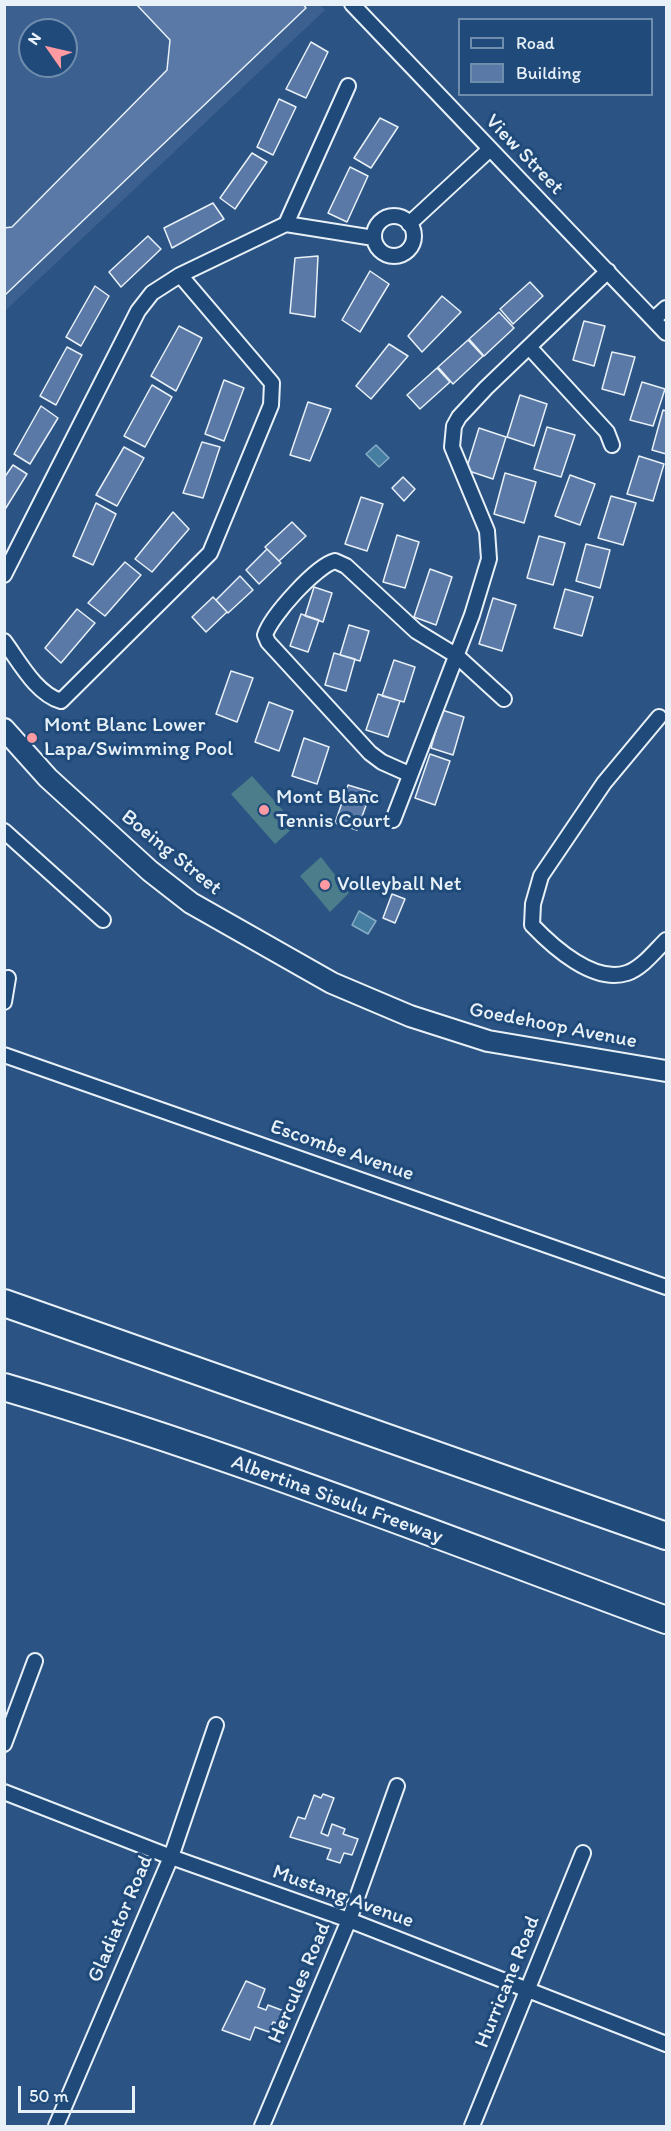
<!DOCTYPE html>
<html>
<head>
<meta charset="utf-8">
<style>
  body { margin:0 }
  #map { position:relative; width:671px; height:2131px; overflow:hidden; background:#2b5383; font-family:Itim,sans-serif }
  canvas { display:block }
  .frame { position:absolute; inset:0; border:6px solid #e8f1f8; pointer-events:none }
  .legend { position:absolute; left:458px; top:18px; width:195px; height:78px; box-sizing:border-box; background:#1f4a7a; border:2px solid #6f8dac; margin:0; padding:8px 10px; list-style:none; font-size:18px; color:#e8f1f8 }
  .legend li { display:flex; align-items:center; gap:12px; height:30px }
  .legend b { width:30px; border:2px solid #6f8dac }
  .north { position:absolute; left:18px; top:18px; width:60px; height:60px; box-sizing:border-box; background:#1f4a7a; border:2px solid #6f8dac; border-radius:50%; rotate:304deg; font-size:16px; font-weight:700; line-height:24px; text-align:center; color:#e8f1f8 }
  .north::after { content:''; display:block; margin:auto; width:21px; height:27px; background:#ff9aa2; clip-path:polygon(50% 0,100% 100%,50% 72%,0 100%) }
  .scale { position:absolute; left:18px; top:2086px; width:117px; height:27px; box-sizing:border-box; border:3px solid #e8f1f8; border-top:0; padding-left:8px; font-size:18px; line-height:21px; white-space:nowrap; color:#e8f1f8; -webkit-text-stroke:4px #1f4a7a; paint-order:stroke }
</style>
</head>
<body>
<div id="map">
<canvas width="671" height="2131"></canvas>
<div class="frame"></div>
<ul class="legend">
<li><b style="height:8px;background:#1f4a7a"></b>Road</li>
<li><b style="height:16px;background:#5a79a6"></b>Building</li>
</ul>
<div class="north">N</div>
<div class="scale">50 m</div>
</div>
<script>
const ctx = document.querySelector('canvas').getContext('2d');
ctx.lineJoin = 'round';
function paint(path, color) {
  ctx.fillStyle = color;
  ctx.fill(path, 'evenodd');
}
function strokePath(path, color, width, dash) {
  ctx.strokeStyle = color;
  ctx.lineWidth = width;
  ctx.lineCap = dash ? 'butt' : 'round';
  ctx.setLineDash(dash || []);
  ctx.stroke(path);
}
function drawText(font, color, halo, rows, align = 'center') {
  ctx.font = font + ' Itim,sans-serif';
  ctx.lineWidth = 6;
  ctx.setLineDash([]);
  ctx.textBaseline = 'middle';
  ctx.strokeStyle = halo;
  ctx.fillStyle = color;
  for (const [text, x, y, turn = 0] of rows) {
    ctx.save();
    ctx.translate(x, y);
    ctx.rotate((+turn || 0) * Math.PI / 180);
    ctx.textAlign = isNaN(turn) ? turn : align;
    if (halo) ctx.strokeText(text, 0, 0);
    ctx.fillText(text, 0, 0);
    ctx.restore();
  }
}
const built = new Path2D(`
  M5 5H320L325 10 5 311ZM30 30H66V66H30Z`);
const green = new Path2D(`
  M252 776 296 825 275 844 231 794Z
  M321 857 349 893 330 912 300 876Z`);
const water = new Path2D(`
  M376 445 389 458 379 467 366 454Z
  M359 911 376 921 368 934 352 925Z`);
const building = new Path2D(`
  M136 4H303L306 8 4 296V228L12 227 167 70 170 40Z
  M311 42 328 52 306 98 286 89Z
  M279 99 296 107 273 155 257 147Z
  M380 118 398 127 371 168 354 158Z
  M252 153 267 162 235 209 220 198Z
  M350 167 368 176 347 222 328 213Z
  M213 203 224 219 172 248 164 228Z
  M148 236 161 249 121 287 109 272Z
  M318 256 315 317 290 313 295 258Z
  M370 271 389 284 360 332 342 320Z
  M530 282 543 296 513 324 500 309Z
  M95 286 109 296 81 346 66 337Z
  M442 296 461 312 422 352 408 336Z
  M499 312 514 328 484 356 469 339Z
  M584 321 605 326 594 366 573 360Z
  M179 326 202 338 176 391 151 376Z
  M468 340 483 356 453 384 438 367Z
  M389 344 408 356 371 399 356 386Z
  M67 347 82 355 56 405 40 396Z
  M612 352 635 357 624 395 602 389Z
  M437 368 450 382 420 409 407 395Z
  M224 380 244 388 224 441 205 434Z
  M642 382 665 389 653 426 630 420Z
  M152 385 172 397 145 447 124 436Z
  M520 395 547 404 534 446 507 437Z
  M308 402 331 409 310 461 290 455Z
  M41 406 58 418 30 464 14 454Z
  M663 410 666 411V454L652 450Z
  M547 427 575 435 561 477 534 469Z
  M479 428 506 437 493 479 466 470Z
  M202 442 220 447 203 498 183 493Z
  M124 447 144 458 117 506 96 495Z
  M639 456 664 464 653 501 627 494Z
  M13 465 27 474 4 511V478Z
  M505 473 536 482 524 523 494 514Z
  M570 475 595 484 580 525 555 516Z
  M403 477 415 489 404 501 392 488Z
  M611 496 636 503 623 545 598 538Z
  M361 497 383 504 367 551 345 544Z
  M96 503 116 514 93 565 73 556Z
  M173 512 189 529 152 572 135 559Z
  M292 522 306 536 279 561 265 547Z
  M397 535 419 542 405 588 383 582Z
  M539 536 565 543 553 585 527 578Z
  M586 544 610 550 600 588 576 581Z
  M267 549 281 563 259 584 246 570Z
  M125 562 141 575 105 616 88 603Z
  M430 569 452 577 436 625 414 617Z
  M240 576 253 590 228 613 216 600Z
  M314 587 332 593 323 622 305 616Z
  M565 589 593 597 582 636 554 628Z
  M213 597 227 612 206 632 192 617Z
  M493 598 516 605 502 651 479 644Z
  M77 609 95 623 61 663 45 648Z
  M301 614 319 620 308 652 290 646Z
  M349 625 369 631 360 661 340 655Z
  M334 653 355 659 346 691 325 685Z
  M394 660 415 667 404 702 382 696Z
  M231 671 253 678 237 722 216 714Z
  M378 694 400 701 388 737 366 730Z
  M269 702 293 711 279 751 255 742Z
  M442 710 464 717 453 755 431 748Z
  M304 738 329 747 317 784 292 776Z
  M430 754 450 761 435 805 415 798Z
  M348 785 371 792 357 830 335 823Z
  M392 894 405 899 395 923 383 918Z
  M323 1794 334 1798 321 1833 328 1836 332 1824 345 1829 343 1834 358 1839 352 1855 344 1853 340 1863 327 1859 331 1849 290 1837 298 1817 305 1819 314 1795 321 1798Z
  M246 1981 265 1989 258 2007 266 2010 268 2005 284 2011 279 2024 273 2022 269 2032 255 2027 250 2040 222 2030Z`);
const street = new Path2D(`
  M352 4 666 333
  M374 236a20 20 0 1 1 40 0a20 20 0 1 1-40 0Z
  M286 224 348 86
  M409 224 489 150
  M654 319 666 308
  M529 347 607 432 612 445
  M4 575 138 311 152 293 180 275 286 224 374 238
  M4 641C19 661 36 694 61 701L210 553 271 405 272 383 180 275
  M659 717 604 783 541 876 533 904 532 925C553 947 594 984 627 973 642 968 655 951 666 940
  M409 774 382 762 370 753 268 642 265 635C271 616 316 566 335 561L346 566 416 631 457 656 504 699
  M393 820 472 615 489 559 487 531 452 447 454 426 459 417 486 388 608 271
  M4 831 103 920
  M4 1002 8 978
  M4 1055 666 1287
  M4 1744 35 1661
  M4 1792 171 1857 349 1920 666 2044
  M56 2126 171 1857 216 1725
  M262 2126 349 1920 397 1786
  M472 2126 583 1853`);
const secondary = new Path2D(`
  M4 729 48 778 150 871 191 903 332 983 410 1016 488 1041 666 1071`);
const highway = new Path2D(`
  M4 1303 666 1536
  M4 1387C229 1453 447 1539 666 1620`);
const markers = [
  [32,738,6,"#ff9aa2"],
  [264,810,6,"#ff9aa2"],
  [325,885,6,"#ff9aa2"]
];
const streetNames = [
  ["View Street",524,155,46],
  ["Boeing Street",171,853,39],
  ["Goedehoop Avenue",553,1026,11],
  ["Escombe Avenue",342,1151,19],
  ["Albertina Sisulu Freeway",337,1500,20],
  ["Mustang Avenue",343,1897,20],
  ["Gladiator Road",121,1919,-67],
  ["Hurricane Road",508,1982,-68],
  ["Hercules Road",300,1983,-67]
];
const poiNames = [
  ["Mont Blanc Lower",44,726],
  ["Lapa/Swimming Pool",44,750],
  ["Mont Blanc",276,798],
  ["Tennis Court",276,822],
  ["Volleyball Net",337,885]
];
paint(built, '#3c6190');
paint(green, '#4b7e8a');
paint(water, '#467ea2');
strokePath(water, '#87acc4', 1.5);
paint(building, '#5a79a6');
strokePath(building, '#e8f1f8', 1.5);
strokePath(street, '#e8f1f8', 18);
strokePath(secondary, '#e8f1f8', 24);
strokePath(highway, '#e8f1f8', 30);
strokePath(street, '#1f4a7a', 14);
strokePath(secondary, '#1f4a7a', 20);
strokePath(highway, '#1f4a7a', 26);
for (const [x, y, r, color] of markers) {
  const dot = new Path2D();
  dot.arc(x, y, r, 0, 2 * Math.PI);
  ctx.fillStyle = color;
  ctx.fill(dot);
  strokePath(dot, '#1f4a7a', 2);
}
drawText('21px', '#e8f1f8', '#1f4a7a', streetNames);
drawText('21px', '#e8f1f8', '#1f4a7a', poiNames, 'left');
</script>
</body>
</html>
